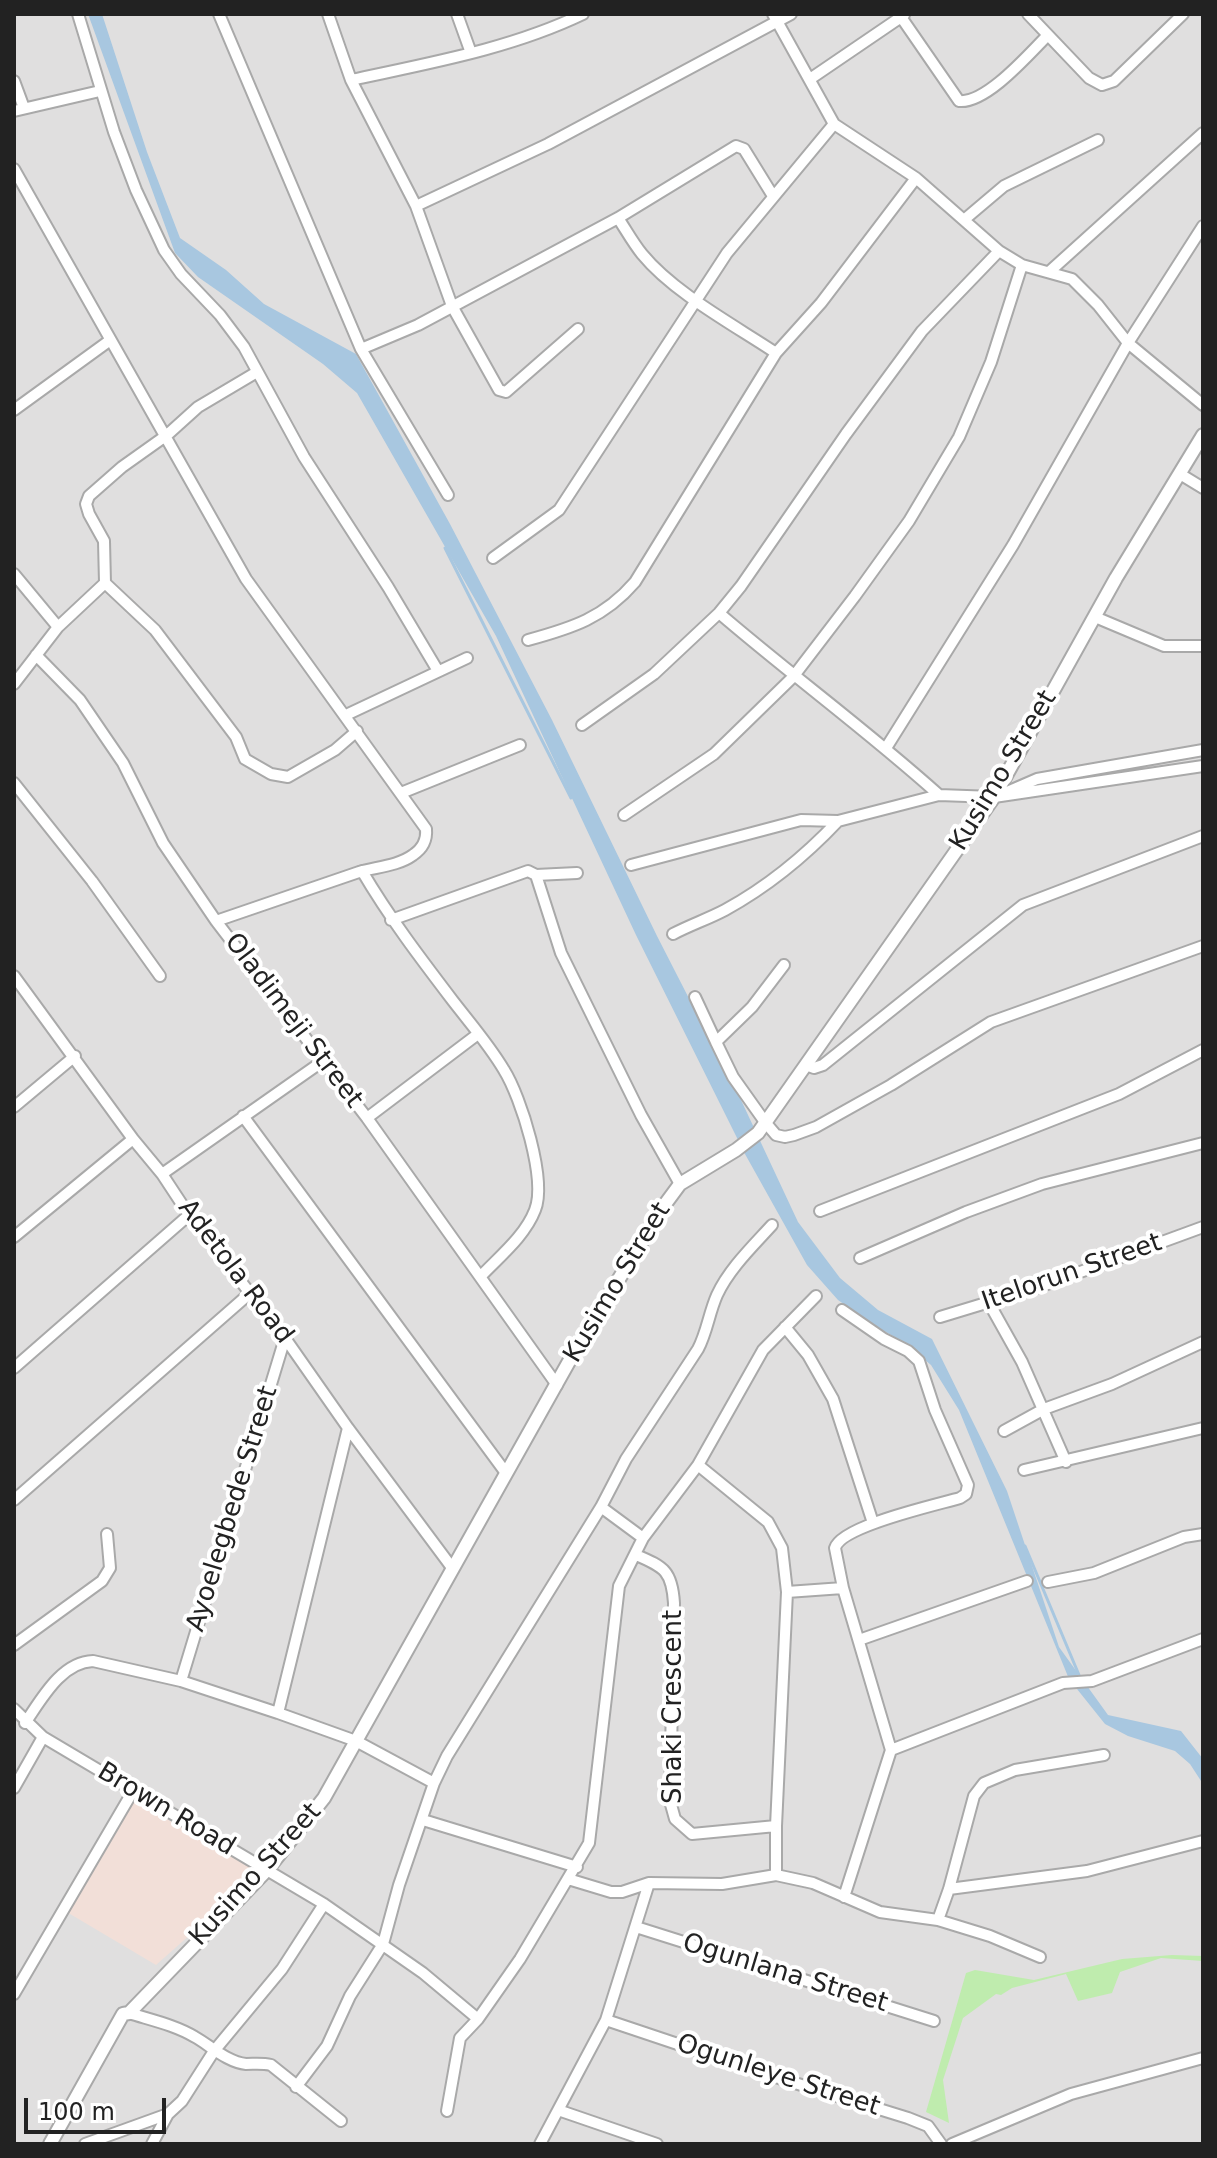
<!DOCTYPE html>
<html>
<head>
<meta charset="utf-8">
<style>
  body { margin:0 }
  #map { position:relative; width:1217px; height:2158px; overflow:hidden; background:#f2f1e8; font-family:"DejaVu Sans",sans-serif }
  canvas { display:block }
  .frame { position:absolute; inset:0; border:16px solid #222; pointer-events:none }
  .scale { position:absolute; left:24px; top:2098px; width:142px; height:36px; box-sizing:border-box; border:4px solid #222; border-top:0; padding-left:10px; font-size:24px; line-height:28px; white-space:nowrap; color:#222; -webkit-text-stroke:6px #fff; paint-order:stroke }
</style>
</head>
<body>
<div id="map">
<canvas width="1217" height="2158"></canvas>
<div class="frame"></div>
<div class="scale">100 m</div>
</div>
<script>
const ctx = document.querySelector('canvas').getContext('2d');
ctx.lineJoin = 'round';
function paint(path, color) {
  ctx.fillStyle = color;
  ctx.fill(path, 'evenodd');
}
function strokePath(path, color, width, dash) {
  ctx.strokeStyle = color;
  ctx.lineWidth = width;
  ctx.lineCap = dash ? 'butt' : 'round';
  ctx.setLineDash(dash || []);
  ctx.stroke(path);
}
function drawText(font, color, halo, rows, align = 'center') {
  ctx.font = font + ' "DejaVu Sans",sans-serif';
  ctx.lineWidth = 8;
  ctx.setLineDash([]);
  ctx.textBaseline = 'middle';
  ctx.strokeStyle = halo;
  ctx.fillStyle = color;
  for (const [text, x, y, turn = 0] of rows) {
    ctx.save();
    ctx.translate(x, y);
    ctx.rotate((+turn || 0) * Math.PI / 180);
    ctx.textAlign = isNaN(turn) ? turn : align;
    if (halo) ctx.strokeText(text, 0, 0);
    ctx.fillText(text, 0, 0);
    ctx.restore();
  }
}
const residential = new Path2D(`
  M14 14H1203V2144H14Z`);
const commercial = new Path2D(`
  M133 1800 261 1872 156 1965 65 1911Z`);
const grass = new Path2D(`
  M1172 1955 1203 1956V1961L1161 1958 1120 1972 1112 1993 1078 2001 1066 1974 1012 1988 1001 1995 996 1994 963 2018 943 2080 949 2123 926 2112 966 1973 975 1970 1034 1980 1122 1959Z`);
const water = new Path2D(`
  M88 14H102L147 152 180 238 226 270 264 304 356 354 450 524 552 720 657 936 741 1100 798 1222 840 1278 878 1310 932 1339 1007 1491 1059 1647 1108 1715 1181 1731 1203 1759V1784L1190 1764 1175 1751 1128 1736 1105 1724 1069 1679 959 1410 931 1365 905 1343 872 1324 838 1300 807 1265 745 1154 636 935 496 636 357 393 323 364 198 277 175 253Z`);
const stream = new Path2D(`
  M445 548 571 798
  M1025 1546 1079 1675`);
const minor = new Path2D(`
  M78 14 114 132 136 190 164 250 181 274 220 315 244 347 304 457 388 587 438 671
  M219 14 361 349 448 495
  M328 14 351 80 416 206 452 306 499 390 506 392 578 329
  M457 14 471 53
  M773 14 834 124 916 178 999 251 1022 265 1072 279 1098 305 1128 343 1203 405
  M1028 14 1089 78 1102 85 1114 81 1183 14
  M901 17 959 101C986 104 1029 54 1047 36
  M810 79 904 15
  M351 80C429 63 510 49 583 14
  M14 81 24 108
  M14 111 100 91
  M14 169 246 579 426 829C427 840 422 849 413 855 398 866 376 867 359 872 311 888 264 905 216 921
  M416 206 548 144 791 14
  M618 218C626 230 633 243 642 254 674 293 734 325 776 353
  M965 219 1004 186 1098 140
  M1049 272 1203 133
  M361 349 418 325 618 218 736 146 744 149 773 196
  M14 410 109 341
  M1180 474 1203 488
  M493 558 559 510 727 253 834 124
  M14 574 58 627
  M105 583 155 630 236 737 245 759 271 774 288 777 335 750 357 731
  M105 583 104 541 89 514 86 504 89 496 122 467 167 435 198 407 257 372
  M719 613C791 675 868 731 939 795
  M1095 617 1164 646H1203
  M528 640C572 628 604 618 635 582L776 353 821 303 916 178
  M36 655 80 700 123 763 163 843 216 921 367 1118 557 1385
  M14 684 58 627 105 583
  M346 715 467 658
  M582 725 654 674 719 613 741 586 846 434 922 331 999 251
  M886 748 1013 545 1128 343 1203 226
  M14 783 92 881 160 976
  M1007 792 1037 779 1203 750
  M401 793 520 745
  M624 815 714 754 793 677 855 596 909 521 959 437 991 362 1022 265
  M631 865 801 820 838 821 939 795 994 797 1203 766
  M362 871C389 917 421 959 453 1001 470 1023 490 1046 504 1070 521 1097 547 1180 535 1210 525 1236 500 1256 481 1276
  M536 875 561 953 641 1115 680 1184
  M391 920 528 871 536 875 577 873
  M673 934C690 925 708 919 725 910 767 887 805 856 838 821
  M784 965 752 1007 716 1042 733 1077 765 1122 776 1135 785 1137 794 1135 816 1127 891 1085 991 1022 1203 946
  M14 976 133 1139 162 1174 189 1215 285 1338 348 1428 453 1569
  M695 997 716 1042
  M806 1065 814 1068 823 1065 1023 905 1203 836
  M14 1107 75 1056
  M243 1116 506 1473
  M367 1118 478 1034
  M162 1174 323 1061
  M820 1211 1119 1094 1203 1050
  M14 1237 133 1139
  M860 1258 966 1212 1042 1184 1203 1143
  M989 1303 1022 1362 1066 1462
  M842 1310 884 1339 908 1351 919 1361 935 1410 968 1485 966 1494 960 1498C936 1505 841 1526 835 1548L843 1588 891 1750 844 1897
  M940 1317 1042 1286 1203 1227
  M785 1327 808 1355 833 1399 873 1523
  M14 1368 189 1215
  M1004 1431 1044 1409 1112 1384 1203 1342
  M698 1465 768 1522 782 1548 787 1592 776 1826V1875
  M1024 1470 1203 1428
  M14 1500 249 1294
  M601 1507 643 1538
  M636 1555C665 1567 672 1572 674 1603L670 1801 675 1819 692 1834 776 1826
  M1048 1582 1094 1573 1184 1537 1203 1534
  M787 1592 843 1588
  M859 1640 1027 1581
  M14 1645 102 1581 110 1568 107 1534
  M181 1681 285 1338
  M14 1709 43 1737 324 1904 423 1973 478 2019
  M278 1713 348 1428
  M25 1723C41 1700 61 1662 93 1661L181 1681 278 1713 356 1741 434 1783
  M891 1750 1063 1683 1092 1681 1203 1639
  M14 1788 43 1737
  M423 1820 577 1867
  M568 1879 611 1892H622L649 1883 722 1884 776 1875 813 1883 880 1912 938 1920 990 1936 1040 1957
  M949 1889 1087 1871 1203 1841
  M938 1920 949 1889 974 1796 984 1783 1015 1770 1104 1755
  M636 1927 934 2021
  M14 1994 133 1791
  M129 2013C151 2020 175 2025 195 2037 211 2046 227 2062 246 2064 255 2064 262 2063 271 2065L341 2121
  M606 2020 782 2079 908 2118 928 2126 941 2144
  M296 2087 327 2046 350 1996 383 1944 399 1885 434 1783 447 1756 601 1507 626 1459 698 1349C707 1332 709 1313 717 1295 729 1269 752 1247 772 1225
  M558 2110 657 2144
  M447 2111 460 2038 478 2019 520 1959 589 1843 619 1586 643 1538 698 1465 763 1350 816 1296
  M85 2144 168 2114 182 2101 214 2051 282 1969 324 1904
  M152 2144 168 2114
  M540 2144 606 2020 649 1883
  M952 2144 1071 2094 1203 2058`);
const tertiary = new Path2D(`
  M50 2144 123 2014 129 2013 267 1870 324 1798 576 1349 663 1207 680 1184 736 1150 758 1133 994 797 1116 578 1203 435`);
const streetNames = [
  ["Kusimo Street",1004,771,-59],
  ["Oladimeji Street",293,1021,53],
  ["Adetola Road",235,1272,53],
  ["Itelorun Street",1072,1273,-19],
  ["Kusimo Street",618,1283,-59],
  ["Ayoelegbede Street",233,1509,-73],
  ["Shaki Crescent",674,1707,-90],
  ["Brown Road",166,1810,31],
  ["Kusimo Street",256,1875,-48],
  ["Ogunlana Street",785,1974,17],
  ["Ogunleye Street",778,2076,18]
];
paint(residential, '#e0dfdf');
paint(commercial, '#f2dfd8');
paint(grass, '#bfecae');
paint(water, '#a8c7e0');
strokePath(stream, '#a8c7e0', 3);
strokePath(minor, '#a9a9a9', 14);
strokePath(tertiary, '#a9a9a9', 16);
strokePath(minor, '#fff', 10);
strokePath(tertiary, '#fff', 12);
drawText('26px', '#222', '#fff', streetNames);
</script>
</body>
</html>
